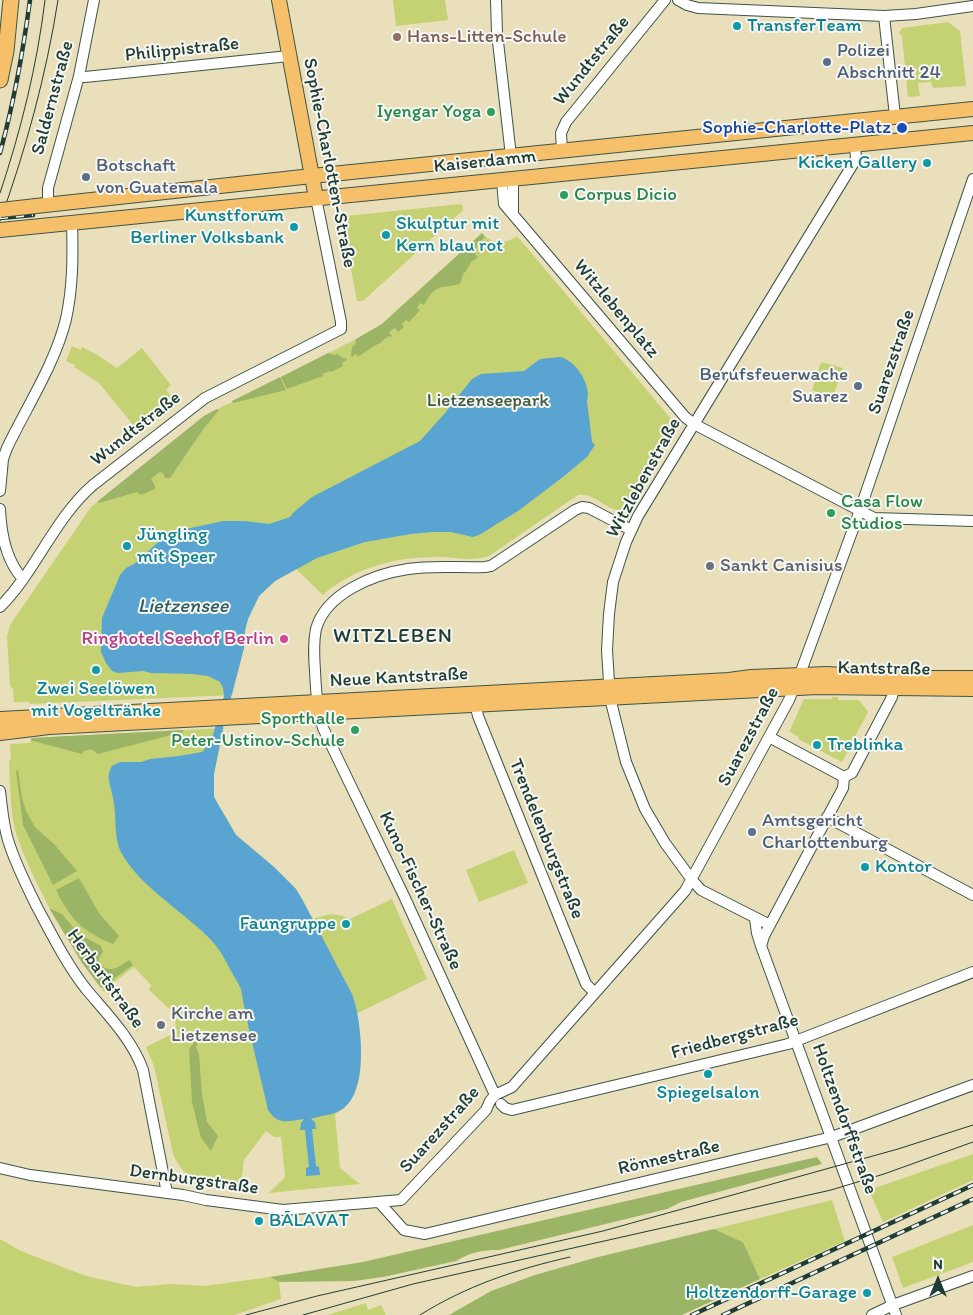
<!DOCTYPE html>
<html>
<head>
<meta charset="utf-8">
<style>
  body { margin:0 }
  #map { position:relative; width:973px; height:1315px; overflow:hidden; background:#e9dfbb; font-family:Itim,sans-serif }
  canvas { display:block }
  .north { position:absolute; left:913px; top:1255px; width:50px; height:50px; -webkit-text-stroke:4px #f6f6f2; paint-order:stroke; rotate:0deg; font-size:14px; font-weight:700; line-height:20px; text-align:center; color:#1f3d34 }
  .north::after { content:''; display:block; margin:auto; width:18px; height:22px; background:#1f3d34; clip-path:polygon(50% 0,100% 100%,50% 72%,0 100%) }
</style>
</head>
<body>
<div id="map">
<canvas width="973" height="1315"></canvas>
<div class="north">N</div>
</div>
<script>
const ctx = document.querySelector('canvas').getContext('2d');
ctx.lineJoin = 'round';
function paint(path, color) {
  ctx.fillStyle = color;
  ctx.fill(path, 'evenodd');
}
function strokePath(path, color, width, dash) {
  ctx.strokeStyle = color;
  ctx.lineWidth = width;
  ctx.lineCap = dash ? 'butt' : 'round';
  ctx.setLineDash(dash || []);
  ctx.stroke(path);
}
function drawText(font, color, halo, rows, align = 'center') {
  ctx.font = font + ' Itim,sans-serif';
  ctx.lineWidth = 4;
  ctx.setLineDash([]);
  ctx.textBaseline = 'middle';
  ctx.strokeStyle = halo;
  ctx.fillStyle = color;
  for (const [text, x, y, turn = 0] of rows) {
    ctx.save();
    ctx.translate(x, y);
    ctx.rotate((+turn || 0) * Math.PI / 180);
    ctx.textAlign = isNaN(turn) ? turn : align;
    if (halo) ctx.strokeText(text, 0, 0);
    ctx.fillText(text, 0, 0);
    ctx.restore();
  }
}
const green = new Path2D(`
  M393 0H445L448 20 396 26Z
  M948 22 960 31 966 86 933 88 931 82 918 83 920 96 908 97 902 36 899 33 902 28Z
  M461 204 463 206V210L363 301H357L342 223 346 216Z
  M482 233C491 244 505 245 517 236L677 426 675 433 629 509C610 517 597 492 578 495L489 556C474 562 455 557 439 557 399 556 352 568 323 595L296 569 275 581 259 596 248 619 245 631 244 648 232 695 31 704 28 702H14L13 689 10 686 7 636 10 625 91 507 204 416 376 329Z
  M72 346 81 350 82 347 96 354 117 368 142 348 171 385 166 390 175 401 138 431 99 383 74 367 75 365 66 361Z
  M821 362 843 368 832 399 812 390Z
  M832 697H838V700H859L868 712 842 762 798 739 799 737 790 732V730L804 699H832Z
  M224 728 214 774V797L220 808 236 835 274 867 296 889 313 919C326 914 337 912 350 919L392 899 427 979 356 1014C361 1048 370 1092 335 1114L340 1168 360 1184 269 1193 285 1177 281 1137H274L266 1131 244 1160 240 1190 207 1185 197 1182 184 1172 178 1164 173 1154 154 1066 146 1047 176 1032 175 1014 149 990 151 985 134 967 113 983 112 982 107 989 140 1027 137 1032 106 991 104 992C77 955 53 918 34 877 27 862 20 847 15 830 10 808 10 784 9 761L11 759 10 744 30 743 32 738Z
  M514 850 528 883 479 902 466 870Z
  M973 1154V1180L883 1222 869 1190Z
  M832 1200 845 1241 760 1279 743 1242 714 1229Z
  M973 1225V1262L903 1288 892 1257Z
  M0 1239 21 1251 86 1276 136 1287 170 1284 205 1286 270 1277 279 1282 281 1299 235 1315H0Z
  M366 1303 368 1310 381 1305 386 1315H328Z`);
const forest = new Path2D(`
  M482 233 485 237 477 245 475 254 478 257 471 262 465 273 464 272 460 284C439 289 436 283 424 305L420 303 417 308 420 310 409 322 406 320 402 324 404 327 398 332 395 328 389 332 392 336 390 337 389 336 382 341V342L374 346 358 357 356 354 352 357 351 356 352 347 355 345 356 339 382 324Z
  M328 353 335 355 338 354 342 358H346L347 360 342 363 343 366 331 372 330 371 323 374V376L287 389 281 377Z
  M280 377 286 390 233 403 232 401Z
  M217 409 219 410 204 428 170 478H165L163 473 159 472 151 479 155 486V489L141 495 137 492 99 503 98 501 204 416Z
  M183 730V732L98 754 91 749 84 751 82 754 30 740 32 738Z
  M18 770 22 798 26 811 35 827 54 844 77 871 53 885 23 825 16 771Z
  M79 878 99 913 119 936 113 944C83 932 70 919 56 890Z
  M49 908 62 914 79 934 101 946 103 952 99 958V963C109 975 119 967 129 960L133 965 101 988 82 963Z
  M196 1032 198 1042 196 1047 199 1055 202 1094 207 1122 218 1136 211 1151 201 1138 192 1102 189 1049 193 1044Z
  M817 1157 822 1164 681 1202 667 1209 499 1250C483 1250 470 1252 456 1261L383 1277 354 1281 279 1282 270 1277 363 1262Z
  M714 1229 743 1242 760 1279 682 1315H449L491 1291 535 1275 594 1258Z`);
const water = new Path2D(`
  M560 357C576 360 592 386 587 401L592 442 595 445 587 457 563 477 518 511 479 535 473 537 451 532H432L411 534 365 542 317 558 275 581 259 596 248 619 245 631 244 648 223 728 214 774V797L236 835 274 867 296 889 302 899 352 994C362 1020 369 1089 344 1108 334 1116 321 1115 311 1119L315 1122 316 1129H312L316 1166 319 1167 320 1175 306 1176V1168L309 1167 305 1130H300L301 1123 304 1119C288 1121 278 1126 268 1110L245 1012 241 989 238 983C230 970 223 953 212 941 186 913 141 888 122 854 113 838 117 816 113 798 111 785 105 778 112 766L120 762H141L150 759 179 756 202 752 211 742 224 696 223 688 220 682 208 676 192 674 151 673 143 671 118 673 112 671 106 663 101 652 102 618 120 575 126 568 134 564 165 536 177 531 223 521H245L269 524 290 517 294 512 312 497 420 441 445 413 472 379 481 374 524 371 540 359Z`);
const minor = new Path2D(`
  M496 0 497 33 511 156
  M678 0 687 5 698 8 884 16 916 14 973 6
  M884 16 895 116
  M79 76 85 77 289 56
  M562 150 561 133 566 122 665 0
  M513 178V214
  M502 180 504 204 685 417 694 424 874 518 973 521
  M48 204V188L79 76 94 0
  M0 491 3 459 7 448C27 406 55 364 66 319 73 287 73 255 72 223
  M0 509C1 533 6 561 23 579
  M0 607C36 571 54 519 93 485L205 398 341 329V322L316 198
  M474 699 478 716 586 984 595 993
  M844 777 852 773 892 697 894 688
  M0 791C2 807 3 824 8 840 15 863 26 885 37 907 52 935 66 963 86 989 107 1014 132 1039 143 1070L167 1193
  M827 817 973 895
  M755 919 757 933 761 946 896 1315
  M770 925 701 890 692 880 665 843 645 809 626 762 610 698 607 650 609 614 613 582 626 542 638 516 856 159 855 145
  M761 946 764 936 843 788 844 777 769 737
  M495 1095 404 896 323 728C317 709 316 691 315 671 314 657 313 643 316 629 326 593 374 574 408 569 433 565 459 568 485 567L491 566 575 510 582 507 589 508 631 530
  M501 1104 505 1108 512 1110 788 1044 973 972
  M0 1168 30 1175 183 1195 206 1200 283 1210 401 1200 486 1110 490 1101 495 1095 512 1087 685 891 789 700 800 674 860 510 973 179
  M379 1202 404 1230 425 1234 832 1137 973 1085
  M872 1315 893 1305 973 1276`);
const major = new Path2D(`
  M279 0 316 198
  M36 206 312 176 973 109
  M0 230 973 133
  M0 719 729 680 751 677 827 674 890 678H973
  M0 733 49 727 817 687 973 689`);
const highway = new Path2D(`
  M0 80 6 51 11 0`);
const tram = new Path2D(`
  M0 193C21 130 37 66 45 0
  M0 221C26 149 46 76 58 0
  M246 1315 317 1296 603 1231 898 1149 973 1125
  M303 1315 413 1284 831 1190 884 1174 973 1142
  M420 1315C466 1286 517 1269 570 1257`);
const rail = new Path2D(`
  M0 153C14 102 23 52 30 0
  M0 218 33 215
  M692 1315 973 1185
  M723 1315 973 1199`);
const majorBridge = new Path2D(`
  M0 210 36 206`);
const markers = [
  [737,26,5,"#0f9aa8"],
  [397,37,5,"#8d6e63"],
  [827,62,5,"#5c6f8a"],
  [491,112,5,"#2e9e5b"],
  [902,128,6,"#1a4fb4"],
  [927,163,5,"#0f9aa8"],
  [86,177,5,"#5c6f8a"],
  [564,195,5,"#2e9e5b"],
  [294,227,5,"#0f9aa8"],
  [386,235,5,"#0f9aa8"],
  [858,386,5,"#5c6f8a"],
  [831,513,5,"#2e9e5b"],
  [127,546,5,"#0f9aa8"],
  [710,566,5,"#6b7280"],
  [284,639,5,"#d1479c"],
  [96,670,5,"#0f9aa8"],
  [355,730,5,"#2e9e5b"],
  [817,745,5,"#0f9aa8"],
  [752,832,5,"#5c6f8a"],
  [865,867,5,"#0f9aa8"],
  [346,924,5,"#0f9aa8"],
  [161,1025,5,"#6b7280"],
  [708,1074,5,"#0f9aa8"],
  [259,1221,5,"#0f9aa8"],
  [867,1293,5,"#0f9aa8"]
];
const cultureNames = [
  ["TransferTeam",747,26],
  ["Kicken Gallery",917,163,"right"],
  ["Kunstforum",284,216,"right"],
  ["Berliner Volksbank",284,238,"right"],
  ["Skulptur mit",396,224],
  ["Kern blau rot",396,246],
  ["Jüngling",137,535],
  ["mit Speer",137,557],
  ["Zwei Seelöwen",96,689,"center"],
  ["mit Vogeltränke",96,711,"center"],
  ["Treblinka",827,745],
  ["Kontor",875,867],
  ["Faungruppe",336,924,"right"],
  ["Spiegelsalon",708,1093,"center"],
  ["BĀLAVAT",269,1221],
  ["Holtzendorff-Garage",857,1293,"right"]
];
const educationNames = [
  ["Hans-Litten-Schule",407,37]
];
const streetNames = [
  ["Philippistraße",182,50,-6],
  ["Wundtstraße",592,61,-51],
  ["Saldernstraße",53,98,-75],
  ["Kaiserdamm",485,162,-6],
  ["Sophie-Charlotten-Straße",329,163,79],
  ["Witzlebenplatz",616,309,50],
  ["Suarezstraße",892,362,-71],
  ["Wundtstraße",136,429,-38],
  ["Witzlebenstraße",644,478,-61],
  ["Kantstraße",884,669,1],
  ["Neue Kantstraße",399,678,-3],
  ["Suarezstraße",749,737,-62],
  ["Trendelenburgstraße",546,839,68],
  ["Kuno-Fischer-Straße",420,891,65],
  ["Herbartstraße",105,979,54],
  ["Friedbergstraße",735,1037,-15],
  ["Holtzendorffstraße",844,1119,70],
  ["Suarezstraße",440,1130,-48],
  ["Rönnestraße",669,1158,-13],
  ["Dernburgstraße",194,1180,8]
];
const serviceNames = [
  ["Polizei",837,51],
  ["Abschnitt 24",837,73],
  ["Botschaft",96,166],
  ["von Guatemala",96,188],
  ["Berufsfeuerwache",848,375,"right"],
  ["Suarez",848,397,"right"],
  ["Amtsgericht",762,821],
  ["Charlottenburg",762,843]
];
const leisureNames = [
  ["Iyengar Yoga",481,112],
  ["Corpus Dicio",574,195,"left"],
  ["Casa Flow",841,502,"left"],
  ["Studios",841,524,"left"],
  ["Sporthalle",345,719],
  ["Peter-Ustinov-Schule",345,741]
];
const transitNames = [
  ["Sophie-Charlotte-Platz",891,128]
];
const parkNames = [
  ["Lietzenseepark",488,401]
];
const worshipNames = [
  ["Sankt Canisius",720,566],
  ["Kirche am",171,1014],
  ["Lietzensee",171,1036]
];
const hotelNames = [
  ["Ringhotel Seehof Berlin",274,639]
];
const waterNames = [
  ["Lietzensee",183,607]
];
const quarterNames = [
  ["WITZLEBEN",393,637]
];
paint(green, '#c5d274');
paint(forest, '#9cb466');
paint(water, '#59a4d1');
strokePath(minor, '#3d5548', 12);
strokePath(major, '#3d5548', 16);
strokePath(highway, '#3d5548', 17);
strokePath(minor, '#fff', 10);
strokePath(major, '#f6c06b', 14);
strokePath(highway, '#f6c06b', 15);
strokePath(tram, '#1f3d34', 1);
strokePath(rail, '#1f3d34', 4.5);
strokePath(rail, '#f6f6f2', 2.5, [8]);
strokePath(majorBridge, '#3d5548', 16, []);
strokePath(majorBridge, '#f6c06b', 14);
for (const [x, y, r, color] of markers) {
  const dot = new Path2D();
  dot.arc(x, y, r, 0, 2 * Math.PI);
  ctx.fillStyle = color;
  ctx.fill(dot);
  strokePath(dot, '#f6f6f2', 2);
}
drawText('19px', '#0d838f', '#f6f6f2', cultureNames, 'left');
drawText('19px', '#785e54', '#f6f6f2', educationNames, 'left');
drawText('19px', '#1f3d34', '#f6f6f2', streetNames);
drawText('19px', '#4e5e75', '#f6f6f2', serviceNames, 'left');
drawText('19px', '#27864d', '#f6f6f2', leisureNames, 'right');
drawText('19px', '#164399', '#f6f6f2', transitNames, 'right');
drawText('19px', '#405b41', '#f6f6f2', parkNames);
drawText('19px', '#5b616d', '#f6f6f2', worshipNames, 'left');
drawText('19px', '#b23c85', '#f6f6f2', hotelNames, 'right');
drawText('italic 20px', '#305c63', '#f6f6f2', waterNames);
ctx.letterSpacing = '1px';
drawText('21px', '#1f3d34', '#f6f6f2', quarterNames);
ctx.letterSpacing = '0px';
</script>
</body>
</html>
